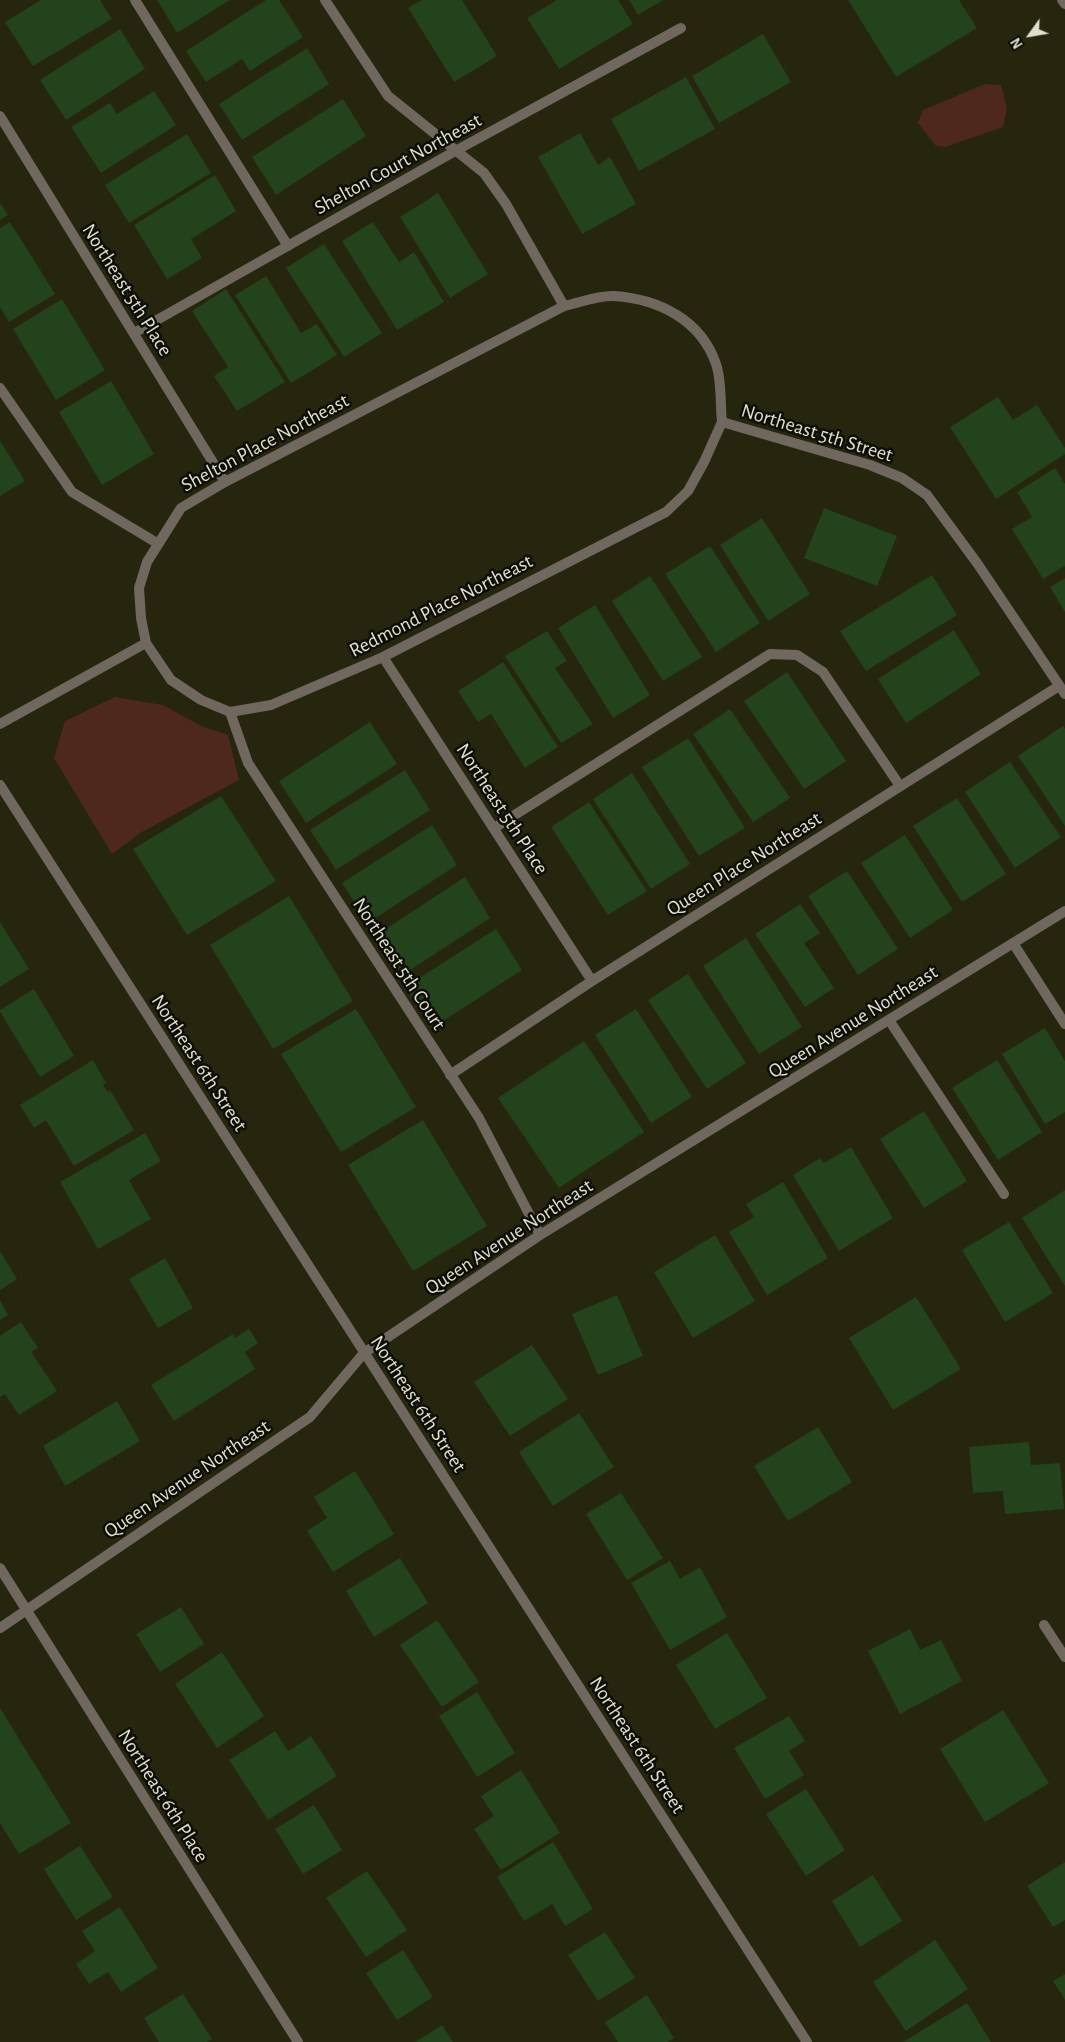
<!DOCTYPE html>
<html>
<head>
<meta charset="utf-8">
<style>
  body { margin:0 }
  #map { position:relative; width:1065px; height:2042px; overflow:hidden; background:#26250d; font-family:"Alegreya Sans",sans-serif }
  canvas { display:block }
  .north { position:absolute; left:1005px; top:10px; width:50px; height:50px; -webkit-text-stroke:4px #0e0e05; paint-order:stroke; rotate:238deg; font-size:14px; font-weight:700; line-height:20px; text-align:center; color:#e0e0d1 }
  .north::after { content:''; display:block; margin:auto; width:18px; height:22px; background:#e0e0d1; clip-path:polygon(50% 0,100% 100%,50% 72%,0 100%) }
</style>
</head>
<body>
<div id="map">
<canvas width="1065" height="2042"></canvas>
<div class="north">N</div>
</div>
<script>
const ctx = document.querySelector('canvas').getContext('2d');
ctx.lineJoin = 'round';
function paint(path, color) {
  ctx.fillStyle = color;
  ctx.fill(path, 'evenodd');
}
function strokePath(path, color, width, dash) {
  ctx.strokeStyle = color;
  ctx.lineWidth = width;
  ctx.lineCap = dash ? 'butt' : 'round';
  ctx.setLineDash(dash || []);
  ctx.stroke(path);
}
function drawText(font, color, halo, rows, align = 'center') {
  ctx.font = font + ' "Alegreya Sans",sans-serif';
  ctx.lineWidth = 5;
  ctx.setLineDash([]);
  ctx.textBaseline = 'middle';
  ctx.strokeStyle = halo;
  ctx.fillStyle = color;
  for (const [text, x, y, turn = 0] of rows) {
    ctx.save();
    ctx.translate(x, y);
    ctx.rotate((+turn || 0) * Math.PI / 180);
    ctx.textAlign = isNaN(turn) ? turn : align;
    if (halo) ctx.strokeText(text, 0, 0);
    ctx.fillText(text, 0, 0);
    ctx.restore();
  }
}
const green = new Path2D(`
  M985 84 1001 85 1007 109 1003 127 945 147 936 146 918 123 923 110Z
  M115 697 163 705 201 726 228 735 239 780 140 833 112 854 54 758 65 721Z`);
const building = new Path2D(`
  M41 0H100L112 19 33 66 5 22Z
  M157 0H230L177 33Z
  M266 0H279L303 37 250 71 242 59 206 82 186 51Z
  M422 0H462L497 56 454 82 408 8Z
  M557 0H618L633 24 559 69 527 18Z
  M629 0H663L638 15Z
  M848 0H959L977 28 896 77Z
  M120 29 145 69 66 120 40 80Z
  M763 34 791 82 719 123 692 76Z
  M307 48 329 84 242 140 219 104Z
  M686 77 715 129 639 171 611 119Z
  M154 91 176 125 101 173 71 127 110 103 117 114Z
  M343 99 366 136 276 195 252 157Z
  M580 133 598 165 610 157 636 204 582 234 538 157Z
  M187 134 211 173 129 223 105 185Z
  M215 175 236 211 191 239 202 258 167 279 134 225Z
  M438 193 488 274 450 298 400 217Z
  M0 203 8 215 0 220Z
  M10 222 55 294 9 322 0 307V228Z
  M373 222 399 262 414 252 444 302 397 330 342 241Z
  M324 244 382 333 344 357 286 268Z
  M266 276 301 333 317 324 337 355 291 383 235 295Z
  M226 289 285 382 237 411 214 376 228 367 192 311Z
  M62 299 105 370 56 400 13 329Z
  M111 381 154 454 102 485 59 412Z
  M998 397 1013 420 1037 405 1065 448V454L996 499 950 427Z
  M0 441 25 481 0 496Z
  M1055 468 1065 484V566L1043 579 1012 529 1032 517 1017 492Z
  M824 508 897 536 877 586 804 558Z
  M762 518 810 594 768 621 720 545Z
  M710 546 760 623 716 652 665 574Z
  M932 575 957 615 866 671 840 631Z
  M650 576 702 657 663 681 612 601Z
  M1065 578V612L1050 587Z
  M595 605 650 695 613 718 558 628Z
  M954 630 981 674 906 723 878 679Z
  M547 631 567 661 555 668 593 724 561 743 505 656Z
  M503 662 558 747 525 768 491 714 478 722 458 691Z
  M787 672 846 761 804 789 744 701Z
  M730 709 790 798 753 822 693 734Z
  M370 722 397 764 306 823 279 781Z
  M1063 726 1065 729V826L1018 756Z
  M688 738 745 828 699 856 642 767Z
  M1010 762 1061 837 1015 868 965 792Z
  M405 770 430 810 336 870 310 830Z
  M632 773 690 864 651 889 593 799Z
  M221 796 276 881 187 935 133 849Z
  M957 798 1006 874 962 902 913 826Z
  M589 802 647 891 608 915 551 827Z
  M432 825 457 865 368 923 342 883Z
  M905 835 953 910 910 938 861 863Z
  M847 871 898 949 858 975 808 896Z
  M465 877 490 918 401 976 375 936Z
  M289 896 353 1001 273 1049 210 945Z
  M800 904 820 933 804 943 834 988 805 1007 755 934Z
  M0 922 29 969 0 987Z
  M496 929 522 970 432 1028 405 987Z
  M746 938 802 1027 759 1054 703 966Z
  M688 974 746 1063 707 1089 648 1000Z
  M34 989 74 1056 40 1077 0 1012V1010Z
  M356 1009 416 1107 341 1152 281 1054Z
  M636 1009 692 1097 651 1123 595 1035Z
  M1045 1028 1065 1061V1112L1045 1124 1002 1054Z
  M584 1041 644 1132 559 1188 498 1098Z
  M93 1060 106 1083 103 1085 108 1092 110 1090 134 1130 74 1166 46 1120 34 1128 20 1105Z
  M997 1060 1042 1132 998 1160 952 1088Z
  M924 1111 967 1181 924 1208 880 1139Z
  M423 1120 487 1226 413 1271 348 1165Z
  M145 1133 161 1161 129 1180 151 1219 98 1249 60 1182Z
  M851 1147 893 1218 839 1251 793 1175 820 1158 824 1163Z
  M783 1182 828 1258 767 1295 729 1232 754 1217 746 1204Z
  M1065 1190V1286L1022 1218Z
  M1009 1222 1053 1293 1005 1322 962 1250Z
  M715 1235 755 1301 693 1338 654 1272Z
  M0 1251 17 1279 0 1290Z
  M165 1258 193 1308 158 1328 129 1279Z
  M617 1295 643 1356 598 1375 572 1314Z
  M916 1297 961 1369 893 1410 849 1338Z
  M0 1300 8 1315 0 1320Z
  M21 1322 38 1348 31 1352 57 1391 19 1415 5 1394 0 1397V1336Z
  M249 1329 258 1343 245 1352 255 1369 174 1421 151 1385 233 1334 235 1338Z
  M532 1345 568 1399 510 1436 474 1382Z
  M117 1401 140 1441 65 1486 43 1446Z
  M579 1413 614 1467 553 1506 519 1452Z
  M818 1427 852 1482 788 1521 754 1466Z
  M1029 1442 1031 1465 1060 1463 1064 1509 1005 1514 1003 1491 973 1493 969 1447Z
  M355 1471 394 1534 333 1572 307 1531 327 1518 314 1497Z
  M621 1493 663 1558 627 1580 586 1514Z
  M400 1558 428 1603 374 1637 346 1591Z
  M670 1561 680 1579 700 1567 727 1617 670 1650 631 1583Z
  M181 1607 204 1644 160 1672 136 1634Z
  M437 1620 479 1682 442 1707 400 1645Z
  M910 1629 920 1650 941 1640 962 1681 900 1714 868 1651Z
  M727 1633 767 1698 715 1729 676 1665Z
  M222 1652 264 1716 217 1748 175 1684Z
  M477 1692 515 1753 477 1777 439 1716Z
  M0 1708 71 1823 19 1854 0 1823Z
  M1003 1710 1049 1783 985 1822 940 1749Z
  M789 1716 805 1741 789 1751 804 1775 765 1799 734 1748Z
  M275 1731 288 1751 311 1736 337 1776 268 1820 229 1760Z
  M521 1770 560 1833 501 1870 474 1829 494 1816 481 1796Z
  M806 1789 845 1850 806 1876 766 1814Z
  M314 1805 342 1850 303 1874 275 1829Z
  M553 1842 593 1909 565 1926 552 1904 524 1921 497 1877Z
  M80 1846 113 1897 76 1920 44 1869Z
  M1065 1862V1920L1053 1927 1027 1886Z
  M367 1871 407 1930 366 1957 326 1898Z
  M873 1875 902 1921 860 1947 832 1901Z
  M120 1907 158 1968 121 1992 108 1972 89 1984 76 1964 95 1951 82 1931Z
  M605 1932 635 1978 598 2001 568 1955Z
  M935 1940 968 1989 906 2031 873 1982Z
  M403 1950 433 1997 397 2020 366 1973Z
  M1065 1974V2000L1053 1981Z
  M183 1994 212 2039 207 2042H159L144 2018Z
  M647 1995 674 2038 667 2042H618L605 2022Z
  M967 2003 991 2042H903Z
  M442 2025 453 2042H415Z`);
const service = new Path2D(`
  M135 0 288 246
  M1062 0 1065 4
  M0 388 72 492 157 543
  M494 828 770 654 797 655 823 672 900 786
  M1013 943 1065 1024
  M889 1020 1004 1194`);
const minor = new Path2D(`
  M325 0 388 96 484 173 506 204 564 306C579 303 598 295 614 296 659 299 701 320 716 364 722 381 720 404 722 422L870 465 902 478 927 495 977 563 1065 694
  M0 116 225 482
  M134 333 457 150 681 28
  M146 643 171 680 201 700 230 712 271 705 383 657 666 512 688 491 704 462 722 422
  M383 657 592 981
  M230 712 248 763 479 1118 540 1235
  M0 724 146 643 141 618 139 588 147 562 181 508 225 482 564 306
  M0 785 807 2042
  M450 1075 592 981 1059 686
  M0 1568 298 2042
  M1044 1625 1065 1657
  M0 1628 310 1417 364 1353 540 1235 1065 911`);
const streetNames = [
  ["Shelton Court Northeast",398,164,-29],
  ["Northeast 5th Place",127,290,58],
  ["Northeast 5th Street",817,433,17],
  ["Shelton Place Northeast",265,443,-28],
  ["Redmond Place Northeast",441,606,-27],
  ["Northeast 5th Place",502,809,57],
  ["Queen Place Northeast",744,864,-32],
  ["Northeast 5th Court",399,964,57],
  ["Queen Avenue Northeast",853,1022,-32],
  ["Northeast 6th Street",199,1063,57],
  ["Queen Avenue Northeast",509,1237,-33],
  ["Northeast 6th Street",418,1404,57],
  ["Queen Avenue Northeast",187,1479,-34],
  ["Northeast 6th Street",637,1745,57],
  ["Northeast 6th Place",163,1796,58]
];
paint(green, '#4e281c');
paint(building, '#23431c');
strokePath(service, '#70685e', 10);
strokePath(minor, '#70685e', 10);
drawText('20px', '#e0e0d1', '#0e0e05', streetNames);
</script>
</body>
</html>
